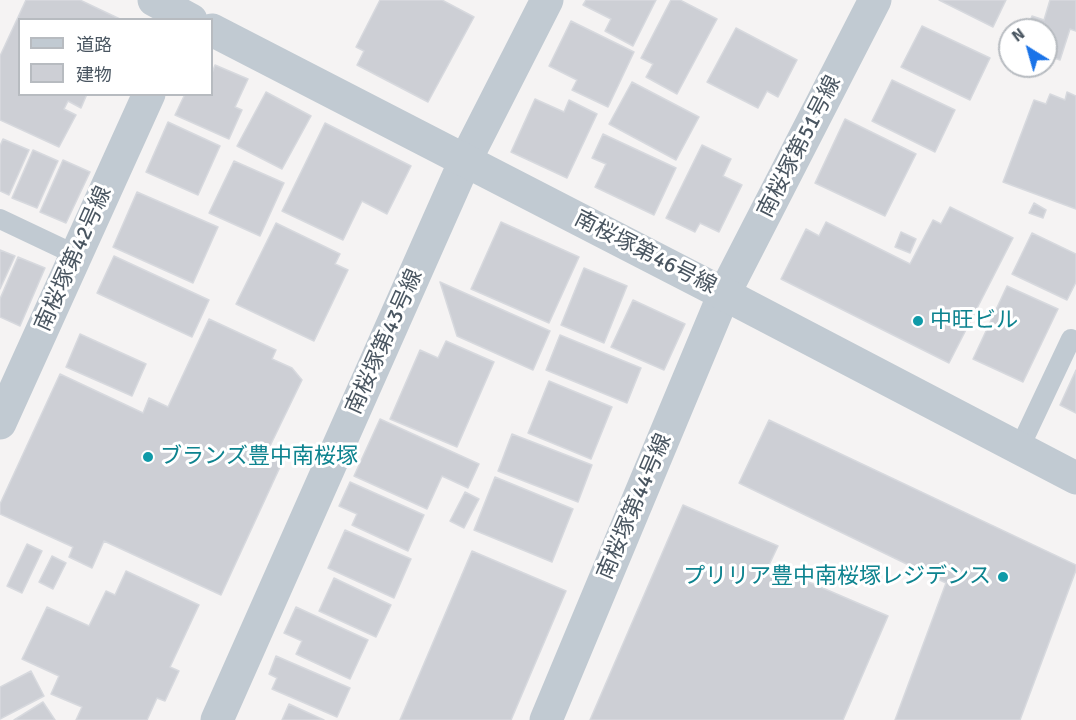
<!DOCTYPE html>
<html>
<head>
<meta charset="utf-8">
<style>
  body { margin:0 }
  #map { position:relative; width:1076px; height:720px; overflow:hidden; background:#f5f3f3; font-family:Signika,"Noto Sans JP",sans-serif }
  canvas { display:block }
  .legend { position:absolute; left:18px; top:18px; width:195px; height:78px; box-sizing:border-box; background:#fff; border:2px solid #b7bbc0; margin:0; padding:8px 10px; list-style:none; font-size:18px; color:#4a5661 }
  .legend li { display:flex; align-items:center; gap:12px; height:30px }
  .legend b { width:30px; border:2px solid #b7bbc0 }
  .north { position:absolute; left:998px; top:18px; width:60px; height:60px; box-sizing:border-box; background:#fff; border:2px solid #b7bbc0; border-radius:50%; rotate:323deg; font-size:16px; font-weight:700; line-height:24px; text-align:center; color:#4a5661 }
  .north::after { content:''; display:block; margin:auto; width:21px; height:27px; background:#1a73e8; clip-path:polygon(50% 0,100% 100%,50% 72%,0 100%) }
</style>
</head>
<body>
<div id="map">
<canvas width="1076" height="720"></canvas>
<ul class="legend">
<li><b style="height:8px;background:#c1cad2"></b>道路</li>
<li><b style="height:16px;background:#cdcfd5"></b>建物</li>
</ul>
<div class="north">N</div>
</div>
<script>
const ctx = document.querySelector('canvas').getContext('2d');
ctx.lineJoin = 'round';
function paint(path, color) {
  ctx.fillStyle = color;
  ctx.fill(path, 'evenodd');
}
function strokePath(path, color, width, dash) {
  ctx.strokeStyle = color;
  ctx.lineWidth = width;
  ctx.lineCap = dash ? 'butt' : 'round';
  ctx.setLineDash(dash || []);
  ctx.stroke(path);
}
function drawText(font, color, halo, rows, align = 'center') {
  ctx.font = font + ' Signika,"Noto Sans JP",sans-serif';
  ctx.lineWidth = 6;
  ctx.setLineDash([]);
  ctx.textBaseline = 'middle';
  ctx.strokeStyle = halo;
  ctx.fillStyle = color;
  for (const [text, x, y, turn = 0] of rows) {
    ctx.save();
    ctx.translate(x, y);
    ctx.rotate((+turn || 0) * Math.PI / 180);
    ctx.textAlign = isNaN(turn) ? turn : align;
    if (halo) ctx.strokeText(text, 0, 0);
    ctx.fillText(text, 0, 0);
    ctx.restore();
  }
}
const building = new Path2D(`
  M26 0H80L122 20H20V94H87L81 108 68 101 64 109 76 115 59 147 0 120V56Z
  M380 0H442L474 17 428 102 357 65 364 51 356 47Z
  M586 0H656L633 46 605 31 611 19 583 5Z
  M671 0H680L717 19 677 94 646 77 653 64 641 58Z
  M939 0H1006L993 27Z
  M1050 0H1076V31L1070 29 1060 60 1046 55V30H1027L1032 16 1044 20Z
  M571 21 634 52 608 107 572 90 577 80 549 66Z
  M922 26 990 58 970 100 901 67Z
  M736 28 797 60 778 97 767 91 758 108 707 82Z
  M215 65 248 79 235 107 242 110 229 139 175 115 185 94H212V73Z
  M892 80 955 110 935 152 872 121Z
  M632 82 699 117 676 160 609 124Z
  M266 92 311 116 282 169 237 146Z
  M1067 92 1076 96V209L1003 182 1034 100 1046 104 1050 94 1065 100Z
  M535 99 564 112 569 100 597 114 567 178 511 152Z
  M845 119 916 154 885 216 815 183Z
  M168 122 220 146 198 195 146 172Z
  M325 123 411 166 387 214 362 201 343 240 282 211Z
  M603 134 676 168 654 215 595 187 606 164 592 158Z
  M3 139 29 150 9 195 0 191V146Z
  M702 145 731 159 723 176 742 185 719 232 700 223 695 232 666 218Z
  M33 150 58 161 37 208 12 198Z
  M63 160 90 172 66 223 40 212Z
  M234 161 284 183 260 236 209 213Z
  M137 192 218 227 193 283 113 247Z
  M1034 203 1046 210 1043 218 1029 213Z
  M950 207 1013 238 949 363 781 279 806 229 819 236 826 222 910 264 933 220 941 224Z
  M501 222 579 257 549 323 471 289Z
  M276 223 340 254 335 264 348 270 314 341 236 304Z
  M901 232 916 239 910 253 895 247Z
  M1032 233 1076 254V282L1067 300 1012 274Z
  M0 250 15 256 0 289Z
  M114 256 209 300 192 337 97 293Z
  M18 257 45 268 20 326 0 317V299Z
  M584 268 627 286 604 343 561 325Z
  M440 282 550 331 533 370 457 336Z
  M1007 286 1058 309 1023 382 973 359Z
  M633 300 685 324 664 370 611 347Z
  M209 319 276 350 272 359 292 368 302 380 270 446 280 467 221 595 104 541 92 568 69 557 73 547 0 514V504L60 374 143 413 149 398 168 407Z
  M80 334 146 364 132 396 66 367Z
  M560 335 641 368 627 403 546 370Z
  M446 341 494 362 457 447 390 419 420 350 438 358Z
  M1076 370V413L1060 405Z
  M549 381 612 407 591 459 528 433Z
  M380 419 479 464 468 488 442 476 427 509 354 476Z
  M769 420 1076 565V570L1020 720H895L946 583 739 483Z
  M512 434 592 465 578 502 498 471Z
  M495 477 573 509 552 562 474 530Z
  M350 482 424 515 408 551 352 525 357 514 339 506Z
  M465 492 479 499 464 528 450 521Z
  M683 505 778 546 769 565 888 616 843 720H590Z
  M345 530 411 559 394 598 328 568Z
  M27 544 42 551 22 593 7 586Z
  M472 551 566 591 511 720H400Z
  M52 556 66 563 53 589 39 582Z
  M126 571 199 605 170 667 179 671 165 701 157 698 147 720H76L82 707 51 694 59 676 22 659 47 607 89 626 106 591 115 595Z
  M334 578 391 605 376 637 319 611Z
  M296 607 368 640 350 679 296 654 302 641 284 633Z
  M276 656 350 688 337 717 272 689 277 678 269 674Z
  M31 671 44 696 0 719V687Z
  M43 702 55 720H14Z
  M289 704 324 720H282Z`);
const service = new Path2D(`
  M0 219 76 255
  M1019 449 1071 339`);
const minor = new Path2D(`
  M0 423 149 94
  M217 720 465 161 547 0
  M546 720 724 294 875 0`);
const tertiary = new Path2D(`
  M154 0 191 20
  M212 30 724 294 1076 478`);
const markers = [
  [918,321,6,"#0f9aa8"],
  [148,457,6,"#0f9aa8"],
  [1003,577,6,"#0f9aa8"]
];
const streetNames = [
  ["南桜塚第51号線",800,147,-63],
  ["南桜塚第46号線",645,253,27],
  ["南桜塚第42号線",74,259,-66],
  ["南桜塚第43号線",385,342,-66],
  ["南桜塚第44号線",635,507,-67]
];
const cultureNames = [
  ["中旺ビル",930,321],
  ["ブランズ豊中南桜塚",160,457],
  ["プリリア豊中南桜塚レジデンス",991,577,"right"]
];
paint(building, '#cdcfd5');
strokePath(building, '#d7d9de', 1.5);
strokePath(service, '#c1cad2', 20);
strokePath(minor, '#c1cad2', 33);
strokePath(tertiary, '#c1cad2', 33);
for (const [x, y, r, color] of markers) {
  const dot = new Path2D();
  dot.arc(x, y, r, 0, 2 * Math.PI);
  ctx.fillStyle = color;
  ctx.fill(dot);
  strokePath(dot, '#fff', 2);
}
drawText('22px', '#4a5661', '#fff', streetNames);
drawText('22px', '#0d838f', '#fff', cultureNames, 'left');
</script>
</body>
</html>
